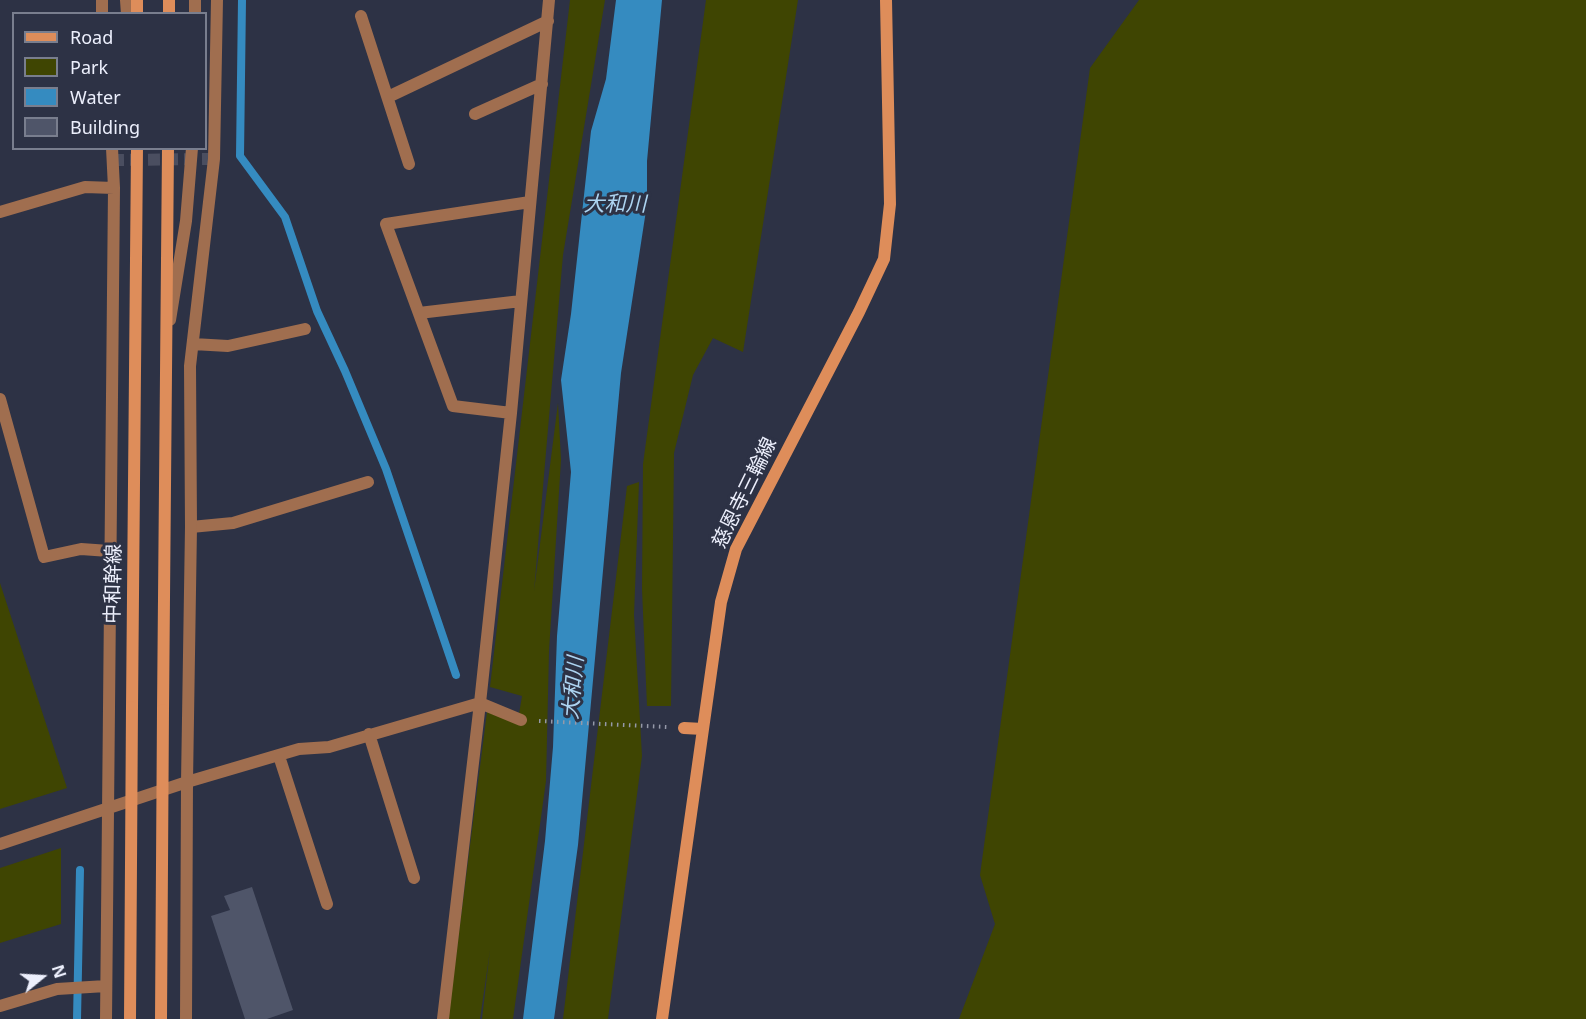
<!DOCTYPE html>
<html>
<head>
<meta charset="utf-8">
<style>
  body { margin:0 }
  #map { position:relative; width:1586px; height:1019px; overflow:hidden; background:#2d3245; font-family:"Noto Sans",sans-serif }
  canvas { display:block }
  .legend { position:absolute; left:12px; top:12px; width:195px; height:138px; box-sizing:border-box; background:#2d3245; border:2px solid #797e8e; margin:0; padding:8px 10px; list-style:none; font-size:18px; color:#eceffc }
  .legend li { display:flex; align-items:center; gap:12px; height:30px }
  .legend b { width:30px; border:2px solid #797e8e }
  .north { position:absolute; left:12px; top:947px; width:60px; height:60px; -webkit-text-stroke:4px #2d3245; paint-order:stroke; rotate:72deg; font-size:16px; font-weight:700; line-height:24px; text-align:center; color:#eceffc }
  .north::after { content:''; display:block; margin:auto; width:21px; height:27px; background:#eceffc; clip-path:polygon(50% 0,100% 100%,50% 72%,0 100%) }
</style>
</head>
<body>
<div id="map">
<canvas width="1586" height="1019"></canvas>
<ul class="legend">
<li><b style="height:8px;background:#de8d5a"></b>Road</li>
<li><b style="height:16px;background:#3f4502"></b>Park</li>
<li><b style="height:16px;background:#358bc0"></b>Water</li>
<li><b style="height:16px;background:#4f5569"></b>Building</li>
</ul>
<div class="north">N</div>
</div>
<script>
const ctx = document.querySelector('canvas').getContext('2d');
ctx.lineJoin = 'round';
function paint(path, color) {
  ctx.fillStyle = color;
  ctx.fill(path, 'evenodd');
}
function strokePath(path, color, width, dash) {
  ctx.strokeStyle = color;
  ctx.lineWidth = width;
  ctx.lineCap = dash ? 'butt' : 'round';
  ctx.setLineDash(dash || []);
  ctx.stroke(path);
}
function drawText(font, color, halo, rows, align = 'center') {
  ctx.font = font + ' "Noto Sans","Noto Sans JP",sans-serif';
  ctx.lineWidth = 6;
  ctx.setLineDash([]);
  ctx.textBaseline = 'middle';
  ctx.strokeStyle = halo;
  ctx.fillStyle = color;
  for (const [text, x, y, turn = 0] of rows) {
    ctx.save();
    ctx.translate(x, y);
    ctx.rotate((+turn || 0) * Math.PI / 180);
    ctx.textAlign = isNaN(turn) ? turn : align;
    if (halo) ctx.strokeText(text, 0, 0);
    ctx.fillText(text, 0, 0);
    ctx.restore();
  }
}
const green = new Path2D(`
  M570 0H605L563 255 534 591 558 403 561 460 549 651 546 781 513 1019H482L490 950 480 1019H448L488 704 518 720 522 696 490 687Z
  M706 0H798L743 352 713 338 693 375 674 453 671 706H647L642 589 643 464Z
  M1139 0H1586V1019H959L995 924 980 875 1090 68Z
  M639 482 634 615 642 756 608 1019H563L627 486Z
  M0 583 67 788 0 809Z
  M61 848V924L0 943V868Z`);
const water = new Path2D(`
  M616 0H662L647 161V204L621 373 578 845 554 1019H523L545 841 553 747 557 636 571 472 561 380 571 314 591 131 606 79Z`);
const stream = new Path2D(`
  M242 0 240 156 285 217 317 311 345 371 386 469 456 675
  M77 1019 80 870`);
const building = new Path2D(`
  M252 887 293 1010 267 1019H245L211 916 230 910 224 896Z`);
const streetTunnel = new Path2D(`
  M112 160 214 159`);
const path = new Path2D(`
  M539 721 667 727`);
const lane = new Path2D(`
  M191 527 233 523 368 482`);
const street = new Path2D(`
  M102 0V14
  M126 0 127 14
  M195 14V0
  M361 16 409 164
  M388 97 548 21
  M475 114 542 84
  M0 212 85 187 114 188
  M419 313 521 301
  M170 320 186 221 192 148
  M193 344 228 346 305 329
  M0 399 44 557 81 549 109 551
  M511 413 453 406 386 224 530 202
  M369 734 414 878
  M279 756 327 904
  M0 844 187 782 299 749 329 747 480 703 521 720
  M0 1006 57 989 106 986
  M106 1019 114 188 112 148
  M186 1019 187 782 191 527 190 366 214 159 217 0
  M443 1019 480 703 511 413 549 0`);
const secondary = new Path2D(`
  M137 14V0
  M169 14V0
  M132 707 137 148
  M163 710 168 148
  M684 728 703 729
  M662 1019 721 602 736 549 859 312 884 259 890 204 886 0`);
const secondaryBridge = new Path2D(`
  M130 1019 132 707
  M161 1019 163 710`);
const streetNames = [
  ["慈恩寺三輪線",745,493,-64],
  ["中和幹線",114,584,-89]
];
const waterNames = [
  ["大和川",615,205],
  ["大和川",574,688,-85]
];
paint(green, '#3f4502');
paint(water, '#358bc0');
strokePath(stream, '#358bc0', 8);
paint(building, '#4f5569');
strokePath(streetTunnel, '#4a4e60', 12, [12, 6]);
strokePath(path, '#9599a9', 4, [1.5, 4.5]);
strokePath(lane, '#a06e4f', 12);
strokePath(street, '#a06e4f', 12);
strokePath(secondary, '#de8d5a', 12);
strokePath(secondaryBridge, '#de8d5a', 12);
drawText('20px', '#eceffc', '#2d3245', streetNames);
drawText('italic 21px', '#add4f1', '#2d3245', waterNames);
</script>
</body>
</html>
